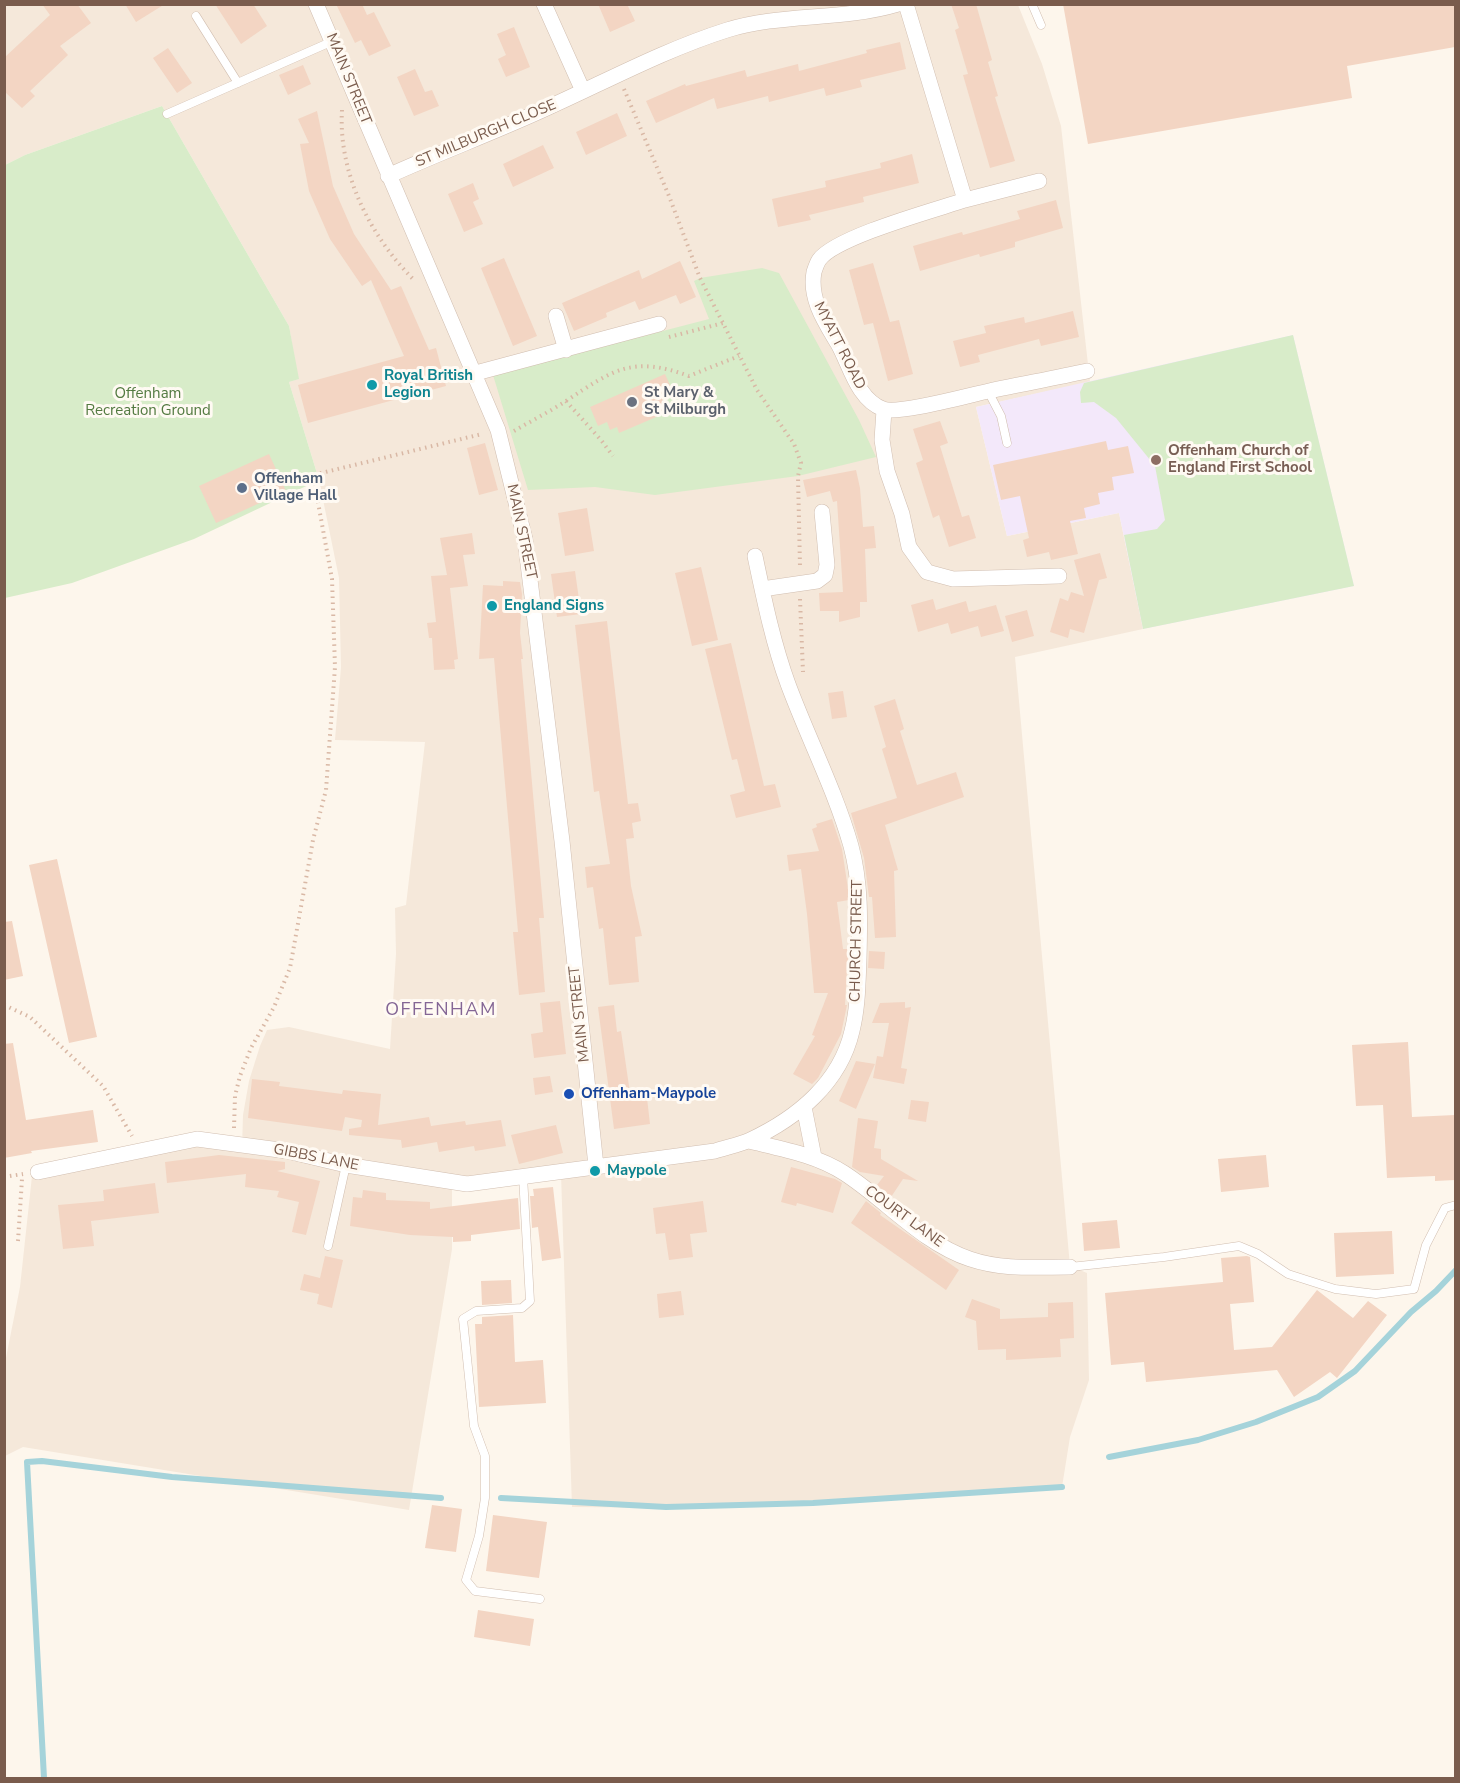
<!DOCTYPE html>
<html>
<head>
<meta charset="utf-8">
<style>
  body { margin:0 }
  #map { position:relative; width:1460px; height:1783px; overflow:hidden; background:#fdf6ec; font-family:"Nunito Sans",sans-serif }
  canvas { display:block }
  .frame { position:absolute; inset:0; border:6px solid #7a5c4d; pointer-events:none }
</style>
</head>
<body>
<div id="map">
<canvas width="1460" height="1783"></canvas>
<div class="frame"></div>
</div>
<script>
const ctx = document.querySelector('canvas').getContext('2d');
ctx.lineJoin = 'round';
function paint(path, color) {
  ctx.fillStyle = color;
  ctx.fill(path, 'evenodd');
}
function strokePath(path, color, width, dash) {
  ctx.strokeStyle = color;
  ctx.lineWidth = width;
  ctx.lineCap = dash ? 'butt' : 'round';
  ctx.setLineDash(dash || []);
  ctx.stroke(path);
}
function drawText(font, color, halo, rows, align = 'center') {
  ctx.font = font + ' "Nunito Sans",sans-serif';
  ctx.lineWidth = 6;
  ctx.setLineDash([]);
  ctx.textBaseline = 'middle';
  ctx.strokeStyle = halo;
  ctx.fillStyle = color;
  for (const [text, x, y, turn = 0] of rows) {
    ctx.save();
    ctx.translate(x, y);
    ctx.rotate((+turn || 0) * Math.PI / 180);
    ctx.textAlign = isNaN(turn) ? turn : align;
    if (halo) ctx.strokeText(text, 0, 0);
    ctx.fillText(text, 0, 0);
    ctx.restore();
  }
}
const residential = new Path2D(`
  M5 5H1018L1042 64 1061 126 1090 382 976 407 1007 536 1119 513 1143 629 1015 657 1070 1266 1087 1273 1089 1380 1070 1437 1062 1487 807 1504 692 1508 572 1507 561 1174 452 1185V1249L409 1510 23 1447 5 1456V1363L20 1287 32 1176 196 1143 242 1148 243 1115 249 1081 260 1046 267 1030 289 1027 390 1049 396 954 395 908 406 905 425 742 335 740 341 667 339 578 319 480 289 382 298 379 289 326 162 106 25 155 5 165Z`);
const education = new Path2D(`
  M1293 335 1354 586 1143 629 1119 513 1007 536 976 407Z`);
const green = new Path2D(`
  M162 106 289 326 299 379 289 382 319 480 194 539 72 583 5 598V165L25 155Z
  M762 268 779 273 859 420 876 457 798 476 655 495 595 487 528 490 493 375 709 319 694 281 700 278Z
  M1293 335 1354 586 1143 629 1124 535 1157 529 1165 520 1155 466 1116 418 1094 402 1081 403 1080 392 1084 383Z`);
const stream = new Path2D(`
  M1109 1457 1198 1440 1256 1422 1318 1397 1355 1371 1411 1312 1436 1291 1456 1270
  M501 1498 666 1507 813 1503 1062 1487
  M44 1778 27 1462 42 1461 172 1477 441 1498`);
const building = new Path2D(`
  M42 4H77L91 23 60 46 68 55 30 91 35 96 22 108 4 91V58L50 15Z
  M125 4H165L136 22Z
  M215 4H253L267 26 241 44Z
  M336 4H362L367 15 374 12 391 46 369 56 361 40 355 43Z
  M598 4H627L635 21 610 32Z
  M951 4H976L992 60 988 62 998 96 995 97 1015 161 990 168 963 75 968 74 955 30 959 28Z
  M1063 4H1455V47L1347 66 1352 98 1088 144Z
  M514 27 530 67 506 77 498 59 506 55 497 34Z
  M900 42 906 69 860 80 862 87 826 96 824 88 769 102 768 96 717 109 714 98 656 123 646 101 685 84 686 86 745 70 747 77 798 64 799 71 867 53 866 50Z
  M168 48 192 83 177 93 153 58Z
  M303 65 311 84 288 95 279 75Z
  M415 69 425 92 432 90 439 106 414 116 397 77Z
  M317 111 333 186 354 234 391 290 401 286 429 350 436 348 446 386 308 423 298 385 404 356 371 280 362 286 330 239 309 191 300 144 309 143 298 119Z
  M617 113 627 136 586 155 576 132Z
  M543 145 554 168 513 187 503 164Z
  M912 154 919 183 863 197 864 202 809 215 811 220 778 227 772 199 826 187 825 181 881 168 880 163Z
  M473 183 479 199 473 202 483 224 464 232 448 194Z
  M1056 200 1063 228 1015 242V247L980 257 979 254 920 271 913 246 962 232 963 235 1020 219 1017 211Z
  M504 258 537 336 513 346 481 268Z
  M680 261 696 297 680 304 676 295 639 310 635 301 606 313 607 317 574 331 562 303 639 270 642 279Z
  M873 263 890 322 899 320 913 374 888 381 873 323 864 325 849 270Z
  M1073 311 1079 337 1041 346 1039 339 978 355 980 362 960 367 953 341 986 333 984 326 1024 317 1025 323Z
  M665 374 673 392 662 397 668 412 619 433 617 427 610 430 607 422 598 426 590 407Z
  M940 421 948 443 940 446 962 517 969 515 976 538 949 547 939 515 933 518 916 463 923 460 913 429Z
  M1106 441 1108 450 1128 446 1134 473 1112 477 1114 490 1098 493 1100 504 1084 508 1086 518 1070 521 1078 554 1051 560 1049 552 1027 557 1023 540 1029 538 1020 496 1001 500 993 465Z
  M485 443 498 490 479 495 467 448Z
  M269 454 286 491 216 523 199 486Z
  M856 470 860 488 863 527 874 526 876 548 865 549 867 602H860V617L839 622V611H820L819 593 843 592 837 501 833 502 830 491 807 497 803 480Z
  M587 508 594 551 565 556 558 513Z
  M472 533 475 554 463 555 468 586 450 588 458 659 454 660 455 669 434 670 432 638H429L427 623 436 622 431 576 447 575 440 538Z
  M1100 553 1107 578 1099 580 1084 633 1070 629 1068 638 1050 632 1060 598 1068 601 1071 592 1084 596 1074 560Z
  M701 567 718 640 692 646 675 573Z
  M575 571 581 614 557 617 551 574Z
  M503 581 520 582 522 594 520 633 523 659H521L544 918H539L545 992 519 995 513 932H518L494 658 479 659 483 585 503 586Z
  M933 599 936 610 966 601 969 612 996 605 1004 631 981 637 978 626 951 634 948 623 918 632 911 605Z
  M1027 610 1034 636 1012 642 1005 616Z
  M607 621 628 804 638 803 641 821 632 823 634 838 626 839 631 886 642 936 635 937 639 982 609 985 603 928 599 929 593 887 587 888 585 867 610 864 599 791 594 792 575 625Z
  M731 643 764 786 775 784 781 807 736 818 730 795 745 791 737 759 732 760 705 649Z
  M843 691 847 717 832 719 828 693Z
  M895 699 904 729 900 731 917 785 956 772 964 797 885 825 898 870 894 871 896 937 875 938 872 897H869L864 858 851 813 897 798 882 749 886 747 874 706Z
  M832 819 842 849 848 889 849 900 837 902 843 949H849V967H847L845 1005H847L841 1034 818 1078 812 1084 793 1074 815 1036 812 1035 828 993H814L807 914 801 869 789 871 787 855 819 851 812 829 817 827 816 824Z
  M57 859 97 1037 69 1043 29 865Z
  M12 921 23 976 4 980V922Z
  M869 951 885 952 884 969 868 968Z
  M560 1001 566 1054 534 1058 531 1034 543 1032 540 1003Z
  M905 1002V1008L911 1007 901 1068 907 1069 904 1084 873 1078 877 1056 883 1057 889 1023H872L880 1003Z
  M614 1005 617 1032 621 1031 630 1093 639 1092 640 1099 647 1098 650 1124 614 1129 598 1007Z
  M1408 1042 1412 1117 1455 1115V1180L1435 1181V1176L1387 1178 1383 1105 1356 1106 1352 1045Z
  M13 1043 26 1120 93 1110 98 1142 31 1151 32 1153 4 1158V1044Z
  M856 1061 875 1064 856 1109 839 1101Z
  M550 1076 553 1092 535 1095 533 1078Z
  M252 1079 280 1082 279 1086 342 1094 343 1090 381 1094 378 1125 429 1117 431 1126 465 1121 466 1125 501 1120 506 1146 475 1151 474 1146 439 1152 437 1142 402 1148 401 1140 349 1135V1129L361 1127 362 1120 345 1117 342 1131 248 1118Z
  M911 1100 929 1102 926 1122 908 1119Z
  M858 1118 878 1121 874 1148 881 1149V1159L918 1181 903 1179 891 1197 877 1185 884 1176 860 1172 852 1167Z
  M556 1125 563 1153 519 1164 511 1135Z
  M219 1155 285 1162V1169L277 1171 320 1181 306 1235 292 1232 299 1202 277 1197 279 1191 245 1187 246 1174 167 1183 165 1162Z
  M1266 1155 1269 1187 1221 1192 1218 1159Z
  M791 1167 835 1179 842 1183 833 1213 797 1203 796 1206 781 1202Z
  M155 1183 159 1213 91 1221 94 1246 63 1249 58 1205 104 1201 103 1190Z
  M553 1187 561 1258 542 1261 538 1227 532 1228 530 1196H534L533 1189Z
  M363 1190 386 1193V1200L430 1202V1209L518 1198 520 1229 471 1235V1241L453 1242V1237L410 1235 350 1226 353 1197 362 1198Z
  M703 1201 707 1232 690 1234 693 1257 669 1260 665 1233 656 1234 653 1208Z
  M866 1201 881 1213 880 1215 959 1270 946 1290 851 1223Z
  M1117 1220 1120 1248 1084 1251 1082 1223Z
  M1392 1231 1394 1274 1336 1277 1334 1233Z
  M325 1256 343 1260 332 1308 317 1304 319 1294 300 1290 304 1274 320 1278Z
  M1247 1256 1250 1257 1254 1302 1230 1304 1234 1350 1272 1347 1317 1290 1353 1318 1368 1301 1387 1315 1337 1378 1330 1372 1294 1397 1277 1370 1146 1382 1144 1362 1111 1365 1105 1293 1223 1282 1221 1258Z
  M511 1280 512 1303 482 1305 481 1281Z
  M681 1291 684 1315 659 1318 657 1294Z
  M972 1299 1000 1309V1319L1048 1317V1303L1073 1302 1074 1338 1060 1339 1061 1357 1006 1360V1349L978 1350 976 1321 965 1317Z
  M513 1315 515 1362 543 1360 546 1403 479 1407 475 1324H482V1317Z
  M432 1505 462 1509 456 1552 425 1548Z
  M493 1515 547 1522 539 1578 486 1571Z
  M478 1610 534 1619 530 1646 474 1637Z`);
const path = new Path2D(`
  M624 89 669 196 700 278 757 390 794 444 801 463 798 476 800 567
  M342 110C338 173 370 236 414 280
  M669 337 723 323
  M566 401 601 440 613 456
  M514 431C531 421 549 412 566 401 613 370 632 355 689 376L739 356
  M800 599 803 672
  M4 1005 30 1017 103 1086 132 1136
  M234 1128 235 1096 240 1076 251 1048 274 1007 290 968 313 840 326 790 335 667 332 579 313 475 482 434
  M4 1177 23 1174
  M18 1241 22 1179`);
const lane = new Path2D(`
  M1032 4 1041 25
  M196 16 238 83
  M167 114 333 41
  M988 391 1001 416 1007 443
  M523 1176 530 1301 522 1308 476 1311 463 1319 474 1426 485 1456V1498L479 1536 466 1580 475 1591 540 1599
  M328 1246 346 1165
  M1070 1267 1164 1257 1239 1246 1258 1254 1288 1274 1335 1289 1376 1294 1414 1289 1426 1245 1445 1208 1456 1205`);
const street = new Path2D(`
  M316 4 498 430 525 539 562 841 596 1166
  M544 4 583 91
  M906 4 965 200C935 210 835 237 819 260 817 263 815 269 814 272 809 299 825 322 838 344 850 365 857 399 883 409 898 415 969 395 989 391 1022 384 1055 378 1087 371
  M388 176C441 152 495 132 547 108 607 81 664 50 727 30 781 13 841 21 898 4
  M965 200 1039 181
  M556 316 566 350
  M472 374 659 324
  M884 410 882 440 887 471 902 514 909 547 927 572 953 579 1059 576
  M762 589 817 581 825 575 827 565 822 512
  M804 1107 814 1157
  M749 1141C782 1149 816 1155 844 1173 886 1200 922 1243 970 1259 1002 1270 1036 1267 1070 1267
  M38 1172 197 1139 287 1151 346 1165 467 1184 715 1151C727 1147 739 1145 750 1140 797 1118 840 1083 852 1031 858 1007 858 983 859 959 860 920 861 883 851 846 835 790 808 738 788 684 773 643 764 599 755 556`);
const markers = [
  [372,385,6,"#0f9aa8"],
  [632,402,6,"#6b7280"],
  [1156,460,6,"#8d6e63"],
  [242,488,6,"#5c6f8a"],
  [492,606,6,"#0f9aa8"],
  [569,1094,6,"#1a4fb4"],
  [595,1171,6,"#0f9aa8"]
];
const streetNames = [
  ["MAIN STREET",348,79,68],
  ["ST MILBURGH CLOSE",486,134,-23],
  ["MYATT ROAD",839,346,63],
  ["MAIN STREET",521,532,78],
  ["CHURCH STREET",857,941,-89],
  ["MAIN STREET",580,1014,-96],
  ["GIBBS LANE",316,1158,11],
  ["COURT LANE",904,1217,36]
];
const cultureNames = [
  ["Royal British",384,376],
  ["Legion",384,393],
  ["England Signs",504,606],
  ["Maypole",607,1171]
];
const worshipNames = [
  ["St Mary &",644,393],
  ["St Milburgh",644,410]
];
const parkNames = [
  ["Offenham",148,394],
  ["Recreation Ground",148,411]
];
const educationNames = [
  ["Offenham Church of",1168,451],
  ["England First School",1168,468]
];
const serviceNames = [
  ["Offenham",254,479],
  ["Village Hall",254,496]
];
const transitNames = [
  ["Offenham-Maypole",581,1094]
];
const quarterNames = [
  ["OFFENHAM",441,1011]
];
paint(residential, '#f5e8da');
paint(education, '#f3e8fa');
paint(green, '#d8ecc9');
strokePath(stream, '#a5d3da', 6);
paint(building, '#f3d5c3');
strokePath(lane, '#d1beb0', 9);
strokePath(street, '#d1beb0', 16);
strokePath(path, '#d9b8a5', 4, [1.5, 4.5]);
strokePath(lane, '#fff', 8);
strokePath(street, '#fff', 15);
for (const [x, y, r, color] of markers) {
  const dot = new Path2D();
  dot.arc(x, y, r, 0, 2 * Math.PI);
  ctx.fillStyle = color;
  ctx.fill(dot);
  strokePath(dot, '#fffaf3', 2);
}
drawText('15px', '#7a5c4d', '#fffaf3', streetNames);
drawText('bold 15px', '#0d838f', '#fffaf3', cultureNames, 'left');
drawText('bold 15px', '#5b616d', '#fffaf3', worshipNames, 'left');
drawText('15px', '#537a41', '#fffaf3', parkNames);
drawText('bold 15px', '#785e54', '#fffaf3', educationNames, 'left');
drawText('bold 15px', '#4e5e75', '#fffaf3', serviceNames, 'left');
drawText('bold 15px', '#164399', '#fffaf3', transitNames, 'left');
ctx.letterSpacing = '1.5px';
drawText('18px', '#846695', '#fffaf3', quarterNames);
ctx.letterSpacing = '0px';
</script>
</body>
</html>
